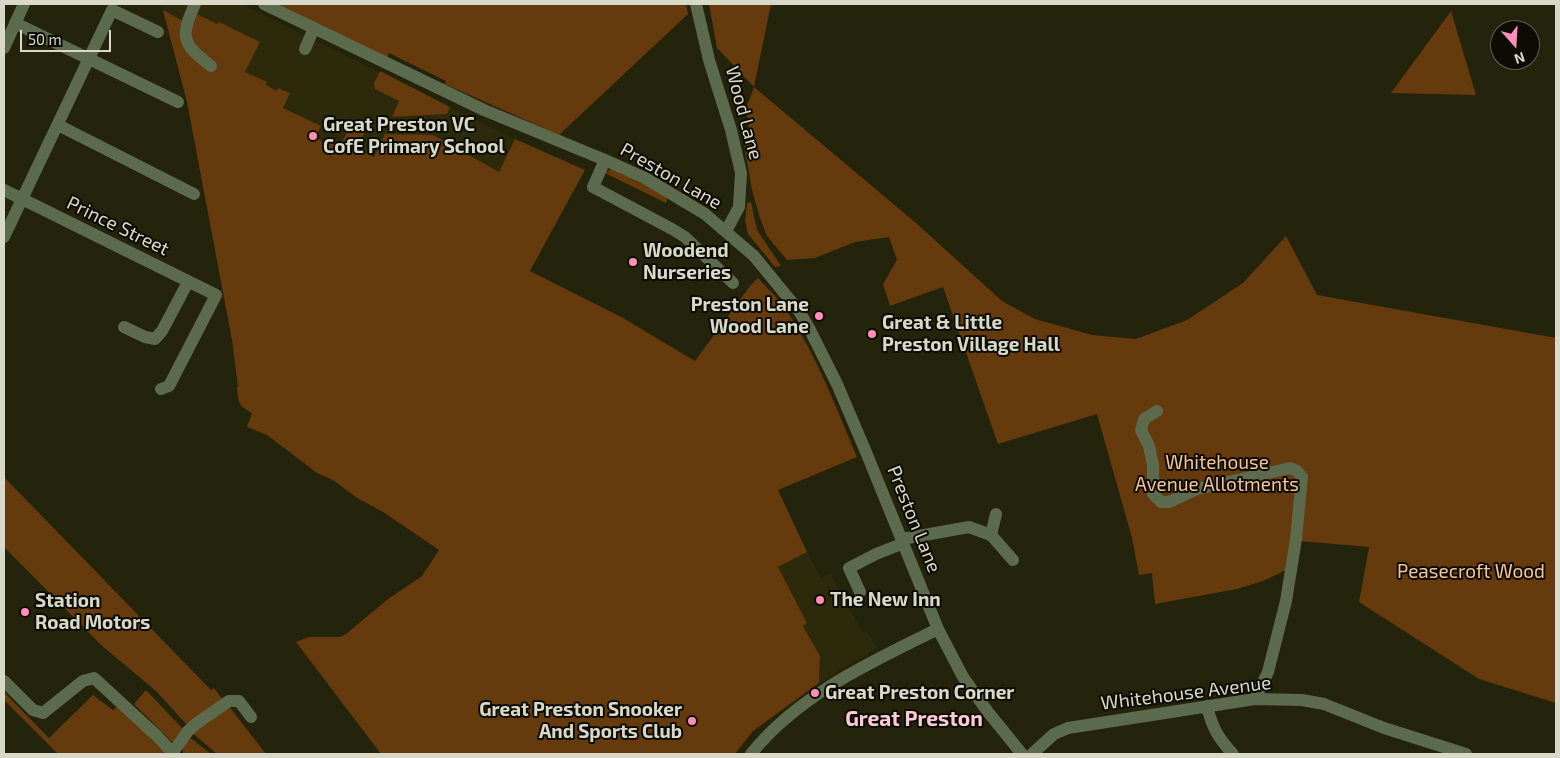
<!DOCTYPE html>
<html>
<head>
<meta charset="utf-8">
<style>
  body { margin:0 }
  #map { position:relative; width:1560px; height:758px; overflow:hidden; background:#24230b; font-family:"Exo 2",sans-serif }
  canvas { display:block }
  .frame { position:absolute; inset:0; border:5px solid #d9d9ca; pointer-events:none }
  .north { position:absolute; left:1490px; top:20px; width:50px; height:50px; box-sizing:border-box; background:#0d0c04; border:1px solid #5f5e53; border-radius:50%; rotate:161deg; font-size:14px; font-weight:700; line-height:20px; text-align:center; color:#d9d9ca }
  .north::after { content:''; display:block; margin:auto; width:18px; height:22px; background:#ff8eba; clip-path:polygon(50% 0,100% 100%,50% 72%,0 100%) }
  .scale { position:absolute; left:20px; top:30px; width:91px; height:22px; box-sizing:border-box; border:2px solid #d9d9ca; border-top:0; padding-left:6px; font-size:15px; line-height:18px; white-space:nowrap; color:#d9d9ca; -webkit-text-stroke:4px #0d0c04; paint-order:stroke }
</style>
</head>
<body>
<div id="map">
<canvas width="1560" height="758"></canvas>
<div class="frame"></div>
<div class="north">N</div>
<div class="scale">50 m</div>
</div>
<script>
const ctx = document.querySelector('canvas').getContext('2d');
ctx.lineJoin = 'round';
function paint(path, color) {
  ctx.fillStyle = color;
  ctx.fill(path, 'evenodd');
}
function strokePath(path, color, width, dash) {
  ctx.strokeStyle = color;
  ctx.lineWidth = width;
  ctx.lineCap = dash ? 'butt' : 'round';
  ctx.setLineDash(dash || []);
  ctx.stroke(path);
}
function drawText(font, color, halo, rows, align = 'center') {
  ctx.font = font + ' "Exo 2",sans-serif';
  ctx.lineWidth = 4;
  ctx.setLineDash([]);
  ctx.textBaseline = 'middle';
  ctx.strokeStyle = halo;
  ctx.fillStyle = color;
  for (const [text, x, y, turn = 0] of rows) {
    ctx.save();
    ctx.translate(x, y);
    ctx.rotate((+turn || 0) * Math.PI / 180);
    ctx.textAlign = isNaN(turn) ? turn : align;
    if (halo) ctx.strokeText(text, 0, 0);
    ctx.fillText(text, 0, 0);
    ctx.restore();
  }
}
const built = new Path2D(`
  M161 4H242L515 139 499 172 365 267 204 192 187 102Z
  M807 552 821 578 830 573 863 633 867 631 877 648 819 683 820 656 803 625 807 623 778 567Z`);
const green = new Path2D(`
  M278 4H686L688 14 559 135 445 84 446 81 389 53 387 60Z
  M709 4H771L754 87 916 223 1002 301 1035 319 1092 335 1136 339 1187 320 1243 283 1286 236 1317 295 1556 338V703L1479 679 1359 602 1369 547 1299 541 1286 570 1263 581 1237 589 1155 604 1152 573 1139 575 1132 538 1097 414 998 444 943 287 890 306 883 284 897 260 889 237 855 242 815 258 787 260 767 236 760 218 752 190 744 144 750 134 746 109 754 87 717 48Z
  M163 10 183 21 181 27 202 54 189 36 195 13 217 24 219 22 260 42 245 72 267 82 266 85 277 91 278 88 290 93 283 108 321 126 315 138 326 143 327 141 340 147 347 132 352 134 357 125 368 126 359 144 365 148 364 152 374 157 385 134 433 135 499 172 515 139 585 170 530 271 623 318 695 361 750 286 758 278C766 287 775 295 782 304 815 351 835 405 857 457L778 490 807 552 778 567 807 623 803 626 820 656 819 683 753 731 735 754H381L296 642 309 637H340L346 634 388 599 422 576 439 550 383 512 357 498 333 480 317 473 267 435 247 427 252 413C238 406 238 402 237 387H238L232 340 187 102Z
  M1451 11 1476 95 1391 93Z
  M380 71 450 107 447 114 392 117 399 101 375 89 374 83Z
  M611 169 667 195V201L666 203 605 173Z
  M751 202 757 230 781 266 775 267 748 234 745 220 747 203Z
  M4 477 211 690 214 688 223 700 187 725 156 691 101 645 4 547Z
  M146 690 183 729 173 743 134 704Z
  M4 692 49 738 93 695 113 710 118 705 169 754H58L4 700Z
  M228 705 266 754H217L191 732Z
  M188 736 211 754H183V744Z`);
const minor = new Path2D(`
  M195 4C180 37 182 44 211 66
  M264 4 484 110 605 160 645 178 705 214 754 256 799 311 809 328 837 384 866 452 938 629 963 677 988 712 1022 754
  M696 4 709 60 731 130 741 173 739 207 726 231
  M15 23 178 102
  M4 48 24 4
  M305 49 314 28
  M58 125 194 194
  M605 160 593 187 672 229 685 237 733 283
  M4 190 216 295 169 386 161 389
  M4 237 112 10 158 32
  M124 327 145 337 155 339 162 331 188 282
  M1157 411 1144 419 1141 430 1149 446 1153 465V494L1161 502H1169L1197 489 1290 468 1297 471 1302 477 1296 539 1286 601 1268 672 1255 699
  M991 535 996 514
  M902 539 969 527 991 535 1013 560
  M860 592 849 568 876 554 904 543
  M4 681 33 710 43 713 83 681 94 678 157 736 174 754
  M1207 706C1212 727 1218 738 1233 754
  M173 752 188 731 197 723 229 701H239L251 717
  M751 754C798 695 871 662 938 629
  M1032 754 1054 734 1068 728 1255 699 1302 700 1324 704 1384 728 1466 754`);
const markers = [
  [313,136,5,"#ff8eba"],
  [633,262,5,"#ff8eba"],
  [819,316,5,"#ff8eba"],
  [872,334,5,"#ff8eba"],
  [820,600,5,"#ff8eba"],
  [25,612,5,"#ff8eba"],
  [815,693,5,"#ff8eba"],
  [692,721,5,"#ff8eba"]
];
const streetNames = [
  ["Wood Lane",744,113,75],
  ["Preston Lane",671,176,30],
  ["Prince Street",118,226,26],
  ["Preston Lane",914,519,68],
  ["Whitehouse Avenue",1186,693,-7]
];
const poiNames = [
  ["Great Preston VC",323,125],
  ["CofE Primary School",323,147],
  ["Woodend",643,251],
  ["Nurseries",643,273],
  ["Preston Lane",809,305,"right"],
  ["Wood Lane",809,327,"right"],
  ["Great & Little",882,323],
  ["Preston Village Hall",882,345],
  ["The New Inn",830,600],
  ["Station",35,601],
  ["Road Motors",35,623],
  ["Great Preston Corner",825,693],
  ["Great Preston Snooker",682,710,"right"],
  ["And Sports Club",682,732,"right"]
];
const parkNames = [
  ["Whitehouse",1217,463],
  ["Avenue Allotments",1217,485],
  ["Peasecroft Wood",1471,572]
];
const quarterNames = [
  ["Great Preston",914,719]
];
paint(built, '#2c2a0a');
paint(green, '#653a0d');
strokePath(minor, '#5c6a4d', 12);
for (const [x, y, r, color] of markers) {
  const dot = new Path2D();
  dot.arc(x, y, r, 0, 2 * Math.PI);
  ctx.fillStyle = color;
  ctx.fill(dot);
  strokePath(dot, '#0d0c04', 2);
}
drawText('19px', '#d9d9ca', '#0d0c04', streetNames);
drawText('bold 19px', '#d9d9ca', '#0d0c04', poiNames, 'left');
drawText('19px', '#f5c397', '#0d0c04', parkNames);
drawText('bold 21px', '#fccadb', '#0d0c04', quarterNames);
</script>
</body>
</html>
